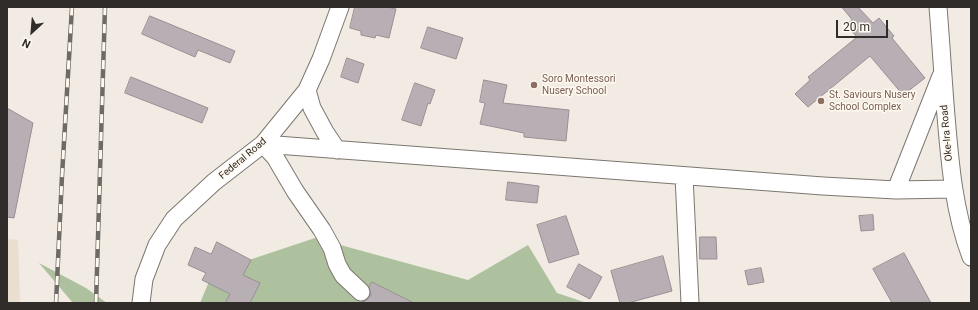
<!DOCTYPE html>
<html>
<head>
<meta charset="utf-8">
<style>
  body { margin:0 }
  #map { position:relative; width:978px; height:310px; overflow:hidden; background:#f1ebe3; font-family:Roboto,sans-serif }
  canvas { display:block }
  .frame { position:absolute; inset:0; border:8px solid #2f2c29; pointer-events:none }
  .north { position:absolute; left:12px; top:12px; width:40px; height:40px; -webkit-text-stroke:3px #fff9f0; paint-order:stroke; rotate:206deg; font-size:11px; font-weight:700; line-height:16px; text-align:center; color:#2f2c29 }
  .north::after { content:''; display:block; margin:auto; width:14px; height:18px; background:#2f2c29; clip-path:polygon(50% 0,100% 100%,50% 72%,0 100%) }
  .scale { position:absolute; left:836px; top:20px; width:52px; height:18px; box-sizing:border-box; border:2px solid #2f2c29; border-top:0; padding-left:5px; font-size:12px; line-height:14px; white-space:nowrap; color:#2f2c29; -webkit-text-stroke:3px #fff9f0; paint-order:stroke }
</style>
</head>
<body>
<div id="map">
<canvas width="978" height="310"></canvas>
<div class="frame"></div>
<div class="north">N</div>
<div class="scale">20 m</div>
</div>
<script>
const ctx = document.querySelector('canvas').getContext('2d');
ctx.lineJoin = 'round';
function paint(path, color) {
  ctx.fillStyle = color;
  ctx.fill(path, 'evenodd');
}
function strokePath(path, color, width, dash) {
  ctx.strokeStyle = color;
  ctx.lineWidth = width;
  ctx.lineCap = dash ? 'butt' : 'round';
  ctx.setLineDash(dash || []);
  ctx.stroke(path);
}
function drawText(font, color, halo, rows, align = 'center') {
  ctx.font = font + ' Roboto,sans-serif';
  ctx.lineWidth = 3;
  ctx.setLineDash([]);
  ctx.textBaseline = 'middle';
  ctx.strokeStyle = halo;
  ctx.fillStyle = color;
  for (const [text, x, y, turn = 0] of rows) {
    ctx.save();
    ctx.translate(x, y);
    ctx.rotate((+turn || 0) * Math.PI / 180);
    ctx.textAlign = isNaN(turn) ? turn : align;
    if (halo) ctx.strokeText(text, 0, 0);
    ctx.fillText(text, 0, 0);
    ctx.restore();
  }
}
const built = new Path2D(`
  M7 239 18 240 20 303H7Z`);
const green = new Path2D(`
  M315 238 468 280 528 245 557 293 587 303H200L213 272Z
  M39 263 86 288 107 303H73Z`);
const building = new Path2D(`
  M355 7H388L396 9 389 38 376 35 375 38 361 35V31L350 28Z
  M842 7H858L873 23 879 18 894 36 892 38 925 78 903 95 870 56 808 107 795 94 810 80 808 77 857 37 846 25 852 20Z
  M150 16 235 51 230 63 198 50 195 57 142 34Z
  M428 27 463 38 456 59 421 48Z
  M347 58 364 64 358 83 341 77Z
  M131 77 208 108 202 123 125 93Z
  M484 80 507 85 503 103 569 110 566 141 524 137V133L480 124 485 103 480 102Z
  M415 83 435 90 430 104 428 103 421 126 402 120Z
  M7 108 33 123 14 218 7 217Z
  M508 182 539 186 537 203 506 200Z
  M873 215 874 230 861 231 859 216Z
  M566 216 579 254 549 263 537 225Z
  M700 237H716L717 259H700Z
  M217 242 251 260 243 275 260 283 250 303H225L230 294 202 280 206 273 188 265 195 247 211 254Z
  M904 253 931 303H892L873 269Z
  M663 256 672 291 628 303H620L611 271Z
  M579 264 602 277 590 299 567 287Z
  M761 268 764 282 748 285 745 271Z
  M372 282 414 303H361L368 299 371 295 369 287Z`);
const minor = new Path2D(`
  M938 7C941 43 943 80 946 116 950 164 954 212 971 257
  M307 90 312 108 325 132 337 150
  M263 144 823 186 896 190 953 189
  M263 144 275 157 295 191 322 230 332 248 337 264 343 275 361 292
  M684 176 690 303
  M896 190 941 76
  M141 303 144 279 157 245 174 219 214 182 263 144 307 90 321 59 340 7`);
const rail = new Path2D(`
  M56 303 62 176 72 7
  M96 303 105 7`);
const markers = [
  [534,85,4,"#8d6e63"],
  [821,101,4,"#8d6e63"]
];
const educationNames = [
  ["Soro Montessori",542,79],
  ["Nusery School",542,91],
  ["St. Saviours Nusery",829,95],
  ["School Complex",829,107]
];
const streetNames = [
  ["Oke-Ira Road",947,133,-95],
  ["Federal Road",243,159,-40]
];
paint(built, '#e9ded0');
paint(green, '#aec19e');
paint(building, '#b8afb4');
strokePath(building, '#988f94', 1);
strokePath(minor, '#7c776f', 19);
strokePath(minor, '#fff', 17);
strokePath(rail, '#6e6a65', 4.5);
strokePath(rail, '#fff9f0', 3, [9]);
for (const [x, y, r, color] of markers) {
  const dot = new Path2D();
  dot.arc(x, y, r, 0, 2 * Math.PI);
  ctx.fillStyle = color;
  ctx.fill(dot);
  strokePath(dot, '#fff9f0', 1.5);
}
drawText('10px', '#785e54', '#fff9f0', educationNames, 'left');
drawText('10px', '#2f2c29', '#fff9f0', streetNames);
</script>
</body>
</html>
